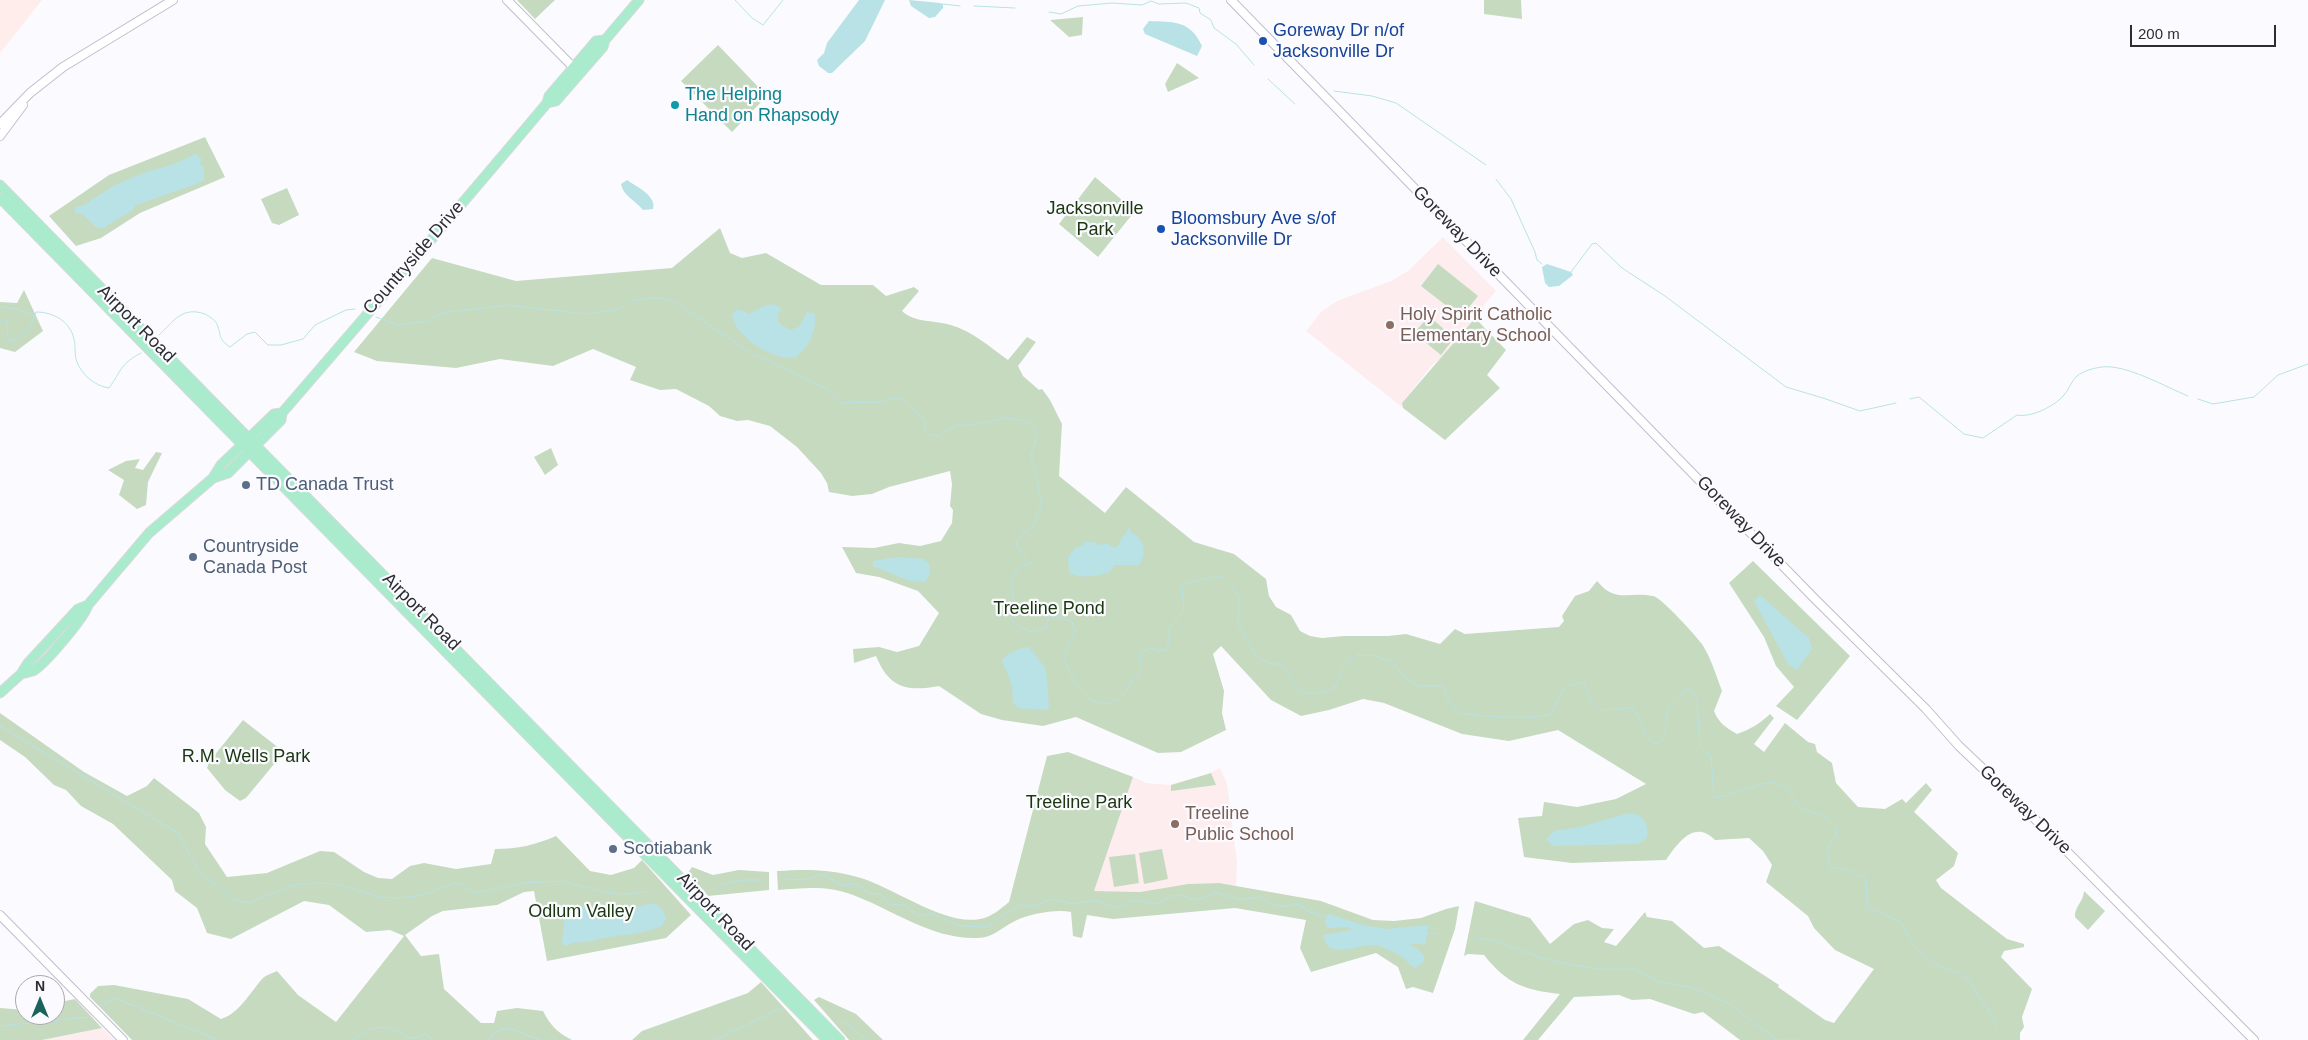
<!DOCTYPE html>
<html>
<head>
<meta charset="utf-8">
<style>
  body { margin:0 }
  #map { position:relative; width:2308px; height:1040px; overflow:hidden; background:#fbfbff; font-family:Arial,sans-serif }
  canvas { display:block }
  .north { position:absolute; left:15px; top:975px; width:50px; height:50px; box-sizing:border-box; background:#fbfbff; border:1px solid #a9a8ad; border-radius:50%; rotate:0deg; font-size:14px; font-weight:700; line-height:20px; text-align:center; color:#2d2c33 }
  .north::after { content:''; display:block; margin:auto; width:18px; height:22px; background:#18635b; clip-path:polygon(50% 0,100% 100%,50% 72%,0 100%) }
  .scale { position:absolute; left:2130px; top:25px; width:146px; height:22px; box-sizing:border-box; border:2px solid #2d2c33; border-top:0; padding-left:6px; font-size:15px; line-height:18px; white-space:nowrap; color:#2d2c33; -webkit-text-stroke:4px #fbfbff; paint-order:stroke }
</style>
</head>
<body>
<div id="map">
<canvas width="2308" height="1040"></canvas>
<div class="north">N</div>
<div class="scale">200 m</div>
</div>
<script>
const ctx = document.querySelector('canvas').getContext('2d');
ctx.lineJoin = 'round';
function paint(path, color) {
  ctx.fillStyle = color;
  ctx.fill(path, 'evenodd');
}
function strokePath(path, color, width, dash) {
  ctx.strokeStyle = color;
  ctx.lineWidth = width;
  ctx.lineCap = dash ? 'butt' : 'round';
  ctx.setLineDash(dash || []);
  ctx.stroke(path);
}
function drawText(font, color, halo, rows, align = 'center') {
  ctx.font = font + ' Arial,sans-serif';
  ctx.lineWidth = 4.5;
  ctx.setLineDash([]);
  ctx.textBaseline = 'middle';
  ctx.strokeStyle = halo;
  ctx.fillStyle = color;
  for (const [text, x, y, turn = 0] of rows) {
    ctx.save();
    ctx.translate(x, y);
    ctx.rotate((+turn || 0) * Math.PI / 180);
    ctx.textAlign = isNaN(turn) ? turn : align;
    if (halo) ctx.strokeText(text, 0, 0);
    ctx.fillText(text, 0, 0);
    ctx.restore();
  }
}
const industrial = new Path2D(`
  M0 0H42L0 53Z`);
const education = new Path2D(`
  M1443 237 1496 291 1442 357 1433 364 1402 403 1403 408 1306 331 1322 311 1339 300 1391 281 1408 271Z
  M1220 768 1227 784 1237 862 1236 886 1219 883 1188 884 1141 892 1094 891 1133 777 1146 783 1171 785 1204 776Z
  M102 1028 115 1040H42Z`);
const green = new Path2D(`
  M517 0H555L535 19Z
  M1484 0H1521L1522 19 1484 14Z
  M1083 17 1082 35 1069 37 1050 20Z
  M718 45 767 96 732 132 681 81Z
  M1177 63 1199 78 1168 92 1165 84Z
  M205 137 225 177 140 213 101 238 76 246 49 216 109 175Z
  M1095 177 1135 211 1098 257 1059 224Z
  M287 188 299 215 279 225 272 223 261 199Z
  M720 228 730 253 742 258 766 253 821 285H873L886 296 914 287 919 291 902 311C914 323 935 320 951 325 972 331 990 347 1008 360L1027 337 1036 342 1018 366 1023 376 1039 390 1042 389 1050 400 1062 424 1059 476 1105 513 1126 487 1194 542 1234 554 1266 579 1269 596 1276 607 1291 615 1300 631 1310 636 1322 638 1344 636H1388L1406 634 1440 644 1455 629 1465 634 1559 627 1564 621 1562 616 1575 596 1589 591 1597 581C1616 604 1629 591 1653 596 1661 597 1696 636 1702 644 1711 658 1716 675 1722 691L1714 711C1719 723 1725 727 1737 734 1749 730 1761 723 1770 714L1774 718 1754 744 1764 752 1785 723 1808 742 1815 744 1817 752 1832 763 1836 783 1858 807 1885 809 1902 799 1906 803 1926 783 1932 790 1914 812 1958 853 1954 866 1936 880 1941 888 2007 939 2024 944V947L2004 951 2001 957 2032 989 2022 1017 2024 1027 2020 1033V1040H1740L1703 1012 1694 1014 1650 999 1632 1000 1619 995 1574 997 1538 1040H1523L1560 994C1524 990 1507 984 1484 955L1468 954 1464 956 1475 901 1530 918 1550 944 1574 924 1588 920 1602 928 1614 929 1604 942 1616 946 1645 912 1647 917 1672 921 1704 948 1719 946 1779 985 1778 987 1825 1020 1834 1023 1874 969 1835 950 1814 928 1808 916 1766 882 1772 865 1763 851 1749 838 1715 840C1694 819 1678 843 1666 860L1572 863 1524 857 1518 818 1542 816 1544 802 1577 807 1616 799 1646 784 1558 730 1509 741 1462 734 1384 703 1363 699 1329 710 1301 716 1271 700 1221 646 1213 654 1224 691 1222 713 1226 730 1181 752 1158 753 1076 717 1043 726 1002 720 981 714 939 686C907 692 889 688 876 656L854 663 853 649 879 647 897 652 919 646 939 613 918 591 879 577 856 573 842 547 874 548 899 543 920 546 941 541 952 523 953 510 950 506 952 484 950 471 889 487 872 494 852 496 829 492 827 483 821 473 797 447 770 426 748 420 737 421 720 416 709 406 676 389 660 390 630 380 636 367 593 349 553 366 500 359 456 368 377 361 354 352 432 258 516 281 672 268Z
  M1438 264 1478 296 1461 317 1421 286Z
  M24 290 43 331 15 352 0 348V302L17 303Z
  M1429 316 1454 338 1441 355 1414 333Z
  M1475 318 1506 350 1487 375 1500 388 1445 440 1403 408 1402 403Z
  M551 448 558 465 545 475 534 457Z
  M156 452 162 453 148 482 146 505 137 509 119 495 124 480 108 470 126 461 140 459 135 468 143 470Z
  M1753 561 1850 656 1797 720 1776 706 1794 687 1776 666 1764 637 1729 583Z
  M0 713 84 772 127 796 147 786 154 778 199 813 206 827 205 844 227 877 267 873 320 851 334 852 364 872 378 878 392 879 410 866 424 863 456 869 491 864 495 849C518 849 535 845 556 836L590 871 611 875 634 868 642 860 691 915 666 938 547 961 534 891 524 892 497 905 443 911 432 916 405 935 421 956 439 954 444 989 481 1023H494L497 1011 517 1008 543 1011C550 1025 558 1033 572 1040H132L90 997V994L98 986 114 985 188 999 221 1019C239 1014 251 991 263 978 266 975 273 973 277 971L298 995 336 1022 404 936 390 930 366 932 329 905 304 901 231 939 207 933 197 908 175 891 172 880 113 824 81 806 66 790 54 785 25 757 0 740Z
  M243 720 284 752 246 798 240 801 225 790 207 768 209 762Z
  M1068 752 1133 777 1094 891 1140 892 1188 884 1219 883 1321 901 1373 920 1394 921 1421 918 1446 909 1459 906 1455 929 1433 993 1413 987 1406 989 1398 967 1376 953 1311 972 1300 948 1306 920 1235 908 1113 919 1087 915 1082 938 1073 936 1071 912C1055 909 1030 914 1015 921 1002 927 993 938 978 938 933 940 893 910 853 895 828 885 803 888 778 890L777 871C808 869 831 869 861 878 894 888 945 926 980 919 992 917 1000 909 1009 902L1047 756Z
  M1211 773 1216 785 1171 791V785Z
  M1162 849 1168 879 1144 884 1139 853Z
  M1135 854 1139 883 1114 887 1109 857Z
  M692 867 713 875 739 870 769 872V890L708 896 688 873Z
  M2084 891 2105 911 2088 930 2075 917C2074 907 2084 901 2084 891Z
  M761 982 813 1040H632L642 1031 748 993Z
  M819 997 856 1014 883 1040H849L814 1000Z
  M75 999 102 1028 42 1040H0V1008L25 1010V1015H55V1003Z`);
const water = new Path2D(`
  M859 0H885L865 41 832 73H828L819 66 817 60 824 53 827 43Z
  M909 0 940 3 943 4V8L935 17 929 18 911 6Z
  M1149 21C1174 22 1190 20 1202 46L1197 56 1145 34 1143 29Z
  M196 154 202 159 200 163 204 167V180L199 183 136 205 133 210 103 228H97L81 213H75L76 207 82 206 115 185 143 173 174 164Z
  M627 180C637 187 657 196 653 209L643 210C635 200 623 196 621 184Z
  M1547 264 1571 272 1573 275 1559 286 1549 287 1545 283 1542 267Z
  M773 304 782 308 778 315V322L790 330 799 327 807 312 815 314C817 330 809 347 796 357 774 362 735 337 732 315L736 310H741L749 314 764 306Z
  M1129 526 1131 532C1144 538 1148 553 1139 565H1114L1110 572C1096 576 1081 580 1069 572L1068 557 1075 548 1084 545V542H1095L1096 545C1104 545 1106 540 1113 548L1118 546 1123 536 1127 532Z
  M898 557 923 559 929 563 930 573 926 582 910 581 873 566V561Z
  M1760 595 1809 638 1812 649 1797 670 1788 664 1754 601Z
  M1025 647 1030 648 1046 669 1049 707 1046 710 1018 708 1013 703 1012 686 1002 660 1010 653Z
  M1629 813C1643 813 1650 826 1647 838L1638 844 1553 846 1546 839 1554 831 1584 826Z
  M655 903 663 910 666 918 662 926C640 936 615 934 592 941 584 943 572 941 565 946L562 943 565 916 560 911 564 905H579L608 913Z
  M1329 914 1363 925 1386 929 1429 925 1425 945 1416 943 1410 945 1418 949 1424 956V962L1415 968C1409 965 1406 959 1400 956 1394 952 1385 948 1379 946 1365 940 1325 964 1324 935L1351 930 1350 927 1328 928 1325 922 1326 917Z`);
const stream = new Path2D(`
  M735 0 752 18 763 25 783 0
  M943 4 960 6
  M974 6 1015 8
  M1049 12 1061 14 1078 6 1112 3 1142 5 1151 1 1159 4 1186 3 1199 8 1200 13 1211 20 1214 28 1236 44 1254 65
  M1268 79 1295 104
  M1334 91 1372 96 1396 103 1486 165
  M1496 179 1511 199 1535 252 1537 260 1542 264
  M1571 272 1592 244 1596 243 1622 268 1665 296 1786 387 1823 398 1860 411 1896 403
  M0 307 16 309 35 315 36 312C53 312 70 321 74 339 76 346 74 355 77 362 82 375 95 386 109 388 122 370 120 364 141 353
  M376 317 398 325 427 321 442 313 507 305 588 314 620 309 631 301 651 298H666L678 304 751 353 829 390 841 403 882 402 888 399H901L925 420V428L928 435 939 436 957 425H970L1006 418 1022 420 1031 424 1036 432V440L1031 455 1042 503 1032 529 1023 533 1016 545 1031 563 1025 565 1017 570 1011 581 1013 593 1011 610V618L1014 624 1031 632 1046 628 1049 616H1057L1072 622 1075 631 1063 656C1070 676 1088 714 1116 701 1127 695 1128 681 1139 675L1141 652 1151 648 1158 651H1165L1169 641V627L1184 612 1182 586 1188 582 1221 576C1240 595 1242 597 1237 623 1246 635 1251 656 1266 662 1271 664 1278 664 1283 665 1296 692 1306 701 1335 687L1343 667 1357 655 1377 656 1393 663 1404 677 1420 686H1443L1447 698 1460 713C1491 717 1519 719 1550 715L1566 686 1584 682 1591 702 1603 710 1633 708C1642 720 1641 736 1656 744L1665 737C1666 711 1666 703 1689 688L1697 700 1700 747 1711 757 1714 797C1735 798 1761 778 1779 784 1792 788 1793 805 1804 809 1822 817 1820 810 1837 828L1836 835 1827 850 1831 867 1848 870 1866 878 1867 907 1901 922 1916 949 1934 963 1966 977 1987 1008 1998 1029
  M0 320H7L8 338 11 341C23 338 32 326 35 315
  M159 335C174 321 182 306 205 314 209 316 215 320 217 324 222 336 217 338 230 347L247 334 255 332 268 345H281L303 339 315 325 346 310 355 309
  M1910 399 1919 397 1964 434 1983 438 2017 415C2031 418 2055 406 2064 395 2069 390 2071 381 2077 376 2083 371 2094 368 2102 367 2126 364 2166 387 2188 396
  M2198 399 2213 404 2254 397 2278 375 2308 364
  M0 726 178 833 198 870 233 900 249 903 292 885 317 883 336 884 380 897 398 898 422 895 456 883 477 893 523 883 563 881 599 891 625 894 650 891
  M783 879 805 880 823 874 842 885 857 884 869 893 881 894 890 905 903 904 919 916 932 914 962 926 988 927C994 920 1010 911 1019 905L1030 907 1053 899 1073 904 1096 900 1117 908 1133 900 1157 904 1171 896 1178 895 1198 900 1216 892 1240 900 1260 897 1279 907 1300 904 1307 911 1326 917
  M717 886 742 880H762
  M1427 934 1439 933
  M1476 938 1491 940 1541 958 1571 965 1602 969H1634L1660 982 1690 987 1726 1002 1777 1040H1800
  M102 1005 115 998 218 1040
  M843 1020 866 1040
  M0 1026 89 1017
  M328 1040H331
  M353 1040C371 1023 391 1024 410 1039L425 1034 433 1040
  M489 1040 493 1033 508 1028 540 1040
  M714 1040 782 1008`);
const minor = new Path2D(`
  M507 0 576 70
  M1231 0 1815 599 1926 709 1959 746 2017 801 2254 1040
  M0 124 30 93 63 67 173 0
  M0 136 23 105
  M0 915 123 1040`);
const major = new Path2D(`
  M547 103 556 101 603 47 605 40 639 0
  M0 185 840 1040
  M0 198 827 1040
  M213 478 228 473 281 420 282 413C371 310 460 207 547 103L549 96 596 41 605 40
  M21 674C25 673 29 672 33 671 44 665 85 617 88 605L149 533 213 478 221 465 274 414 282 413
  M0 693 21 674 28 663 78 609 88 605`);
const markers = [
  [1263,41,5,"#1a4fb4"],
  [675,105,5,"#0f9aa8"],
  [1161,229,5,"#1a4fb4"],
  [1390,325,5,"#8d6e63"],
  [246,485,5,"#5c6f8a"],
  [193,557,5,"#5c6f8a"],
  [1175,824,5,"#8d6e63"],
  [613,849,5,"#5c6f8a"]
];
const transitNames = [
  ["Goreway Dr n/of",1273,31],
  ["Jacksonville Dr",1273,52],
  ["Bloomsbury Ave s/of",1171,219],
  ["Jacksonville Dr",1171,240]
];
const cultureNames = [
  ["The Helping",685,95],
  ["Hand on Rhapsody",685,116]
];
const parkNames = [
  ["Jacksonville",1095,209],
  ["Park",1095,230],
  ["Treeline Pond",1049,609],
  ["R.M. Wells Park",246,757],
  ["Treeline Park",1079,803],
  ["Odlum Valley",581,912]
];
const streetNames = [
  ["Goreway Drive",1457,232,46],
  ["Countryside Drive",414,258,-49],
  ["Airport Road",136,324,45],
  ["Goreway Drive",1741,522,46],
  ["Airport Road",421,612,45],
  ["Goreway Drive",2025,810,44],
  ["Airport Road",715,912,46]
];
const educationNames = [
  ["Holy Spirit Catholic",1400,315],
  ["Elementary School",1400,336],
  ["Treeline",1185,814],
  ["Public School",1185,835]
];
const serviceNames = [
  ["TD Canada Trust",256,485],
  ["Countryside",203,547],
  ["Canada Post",203,568],
  ["Scotiabank",623,849]
];
paint(industrial, '#feedeb');
paint(education, '#fdedee');
paint(green, '#c6dac0');
paint(water, '#b8e2e5');
strokePath(stream, '#b8e2e5', 1);
strokePath(minor, '#c0bdcf', 10);
strokePath(major, '#d9d9da', 11);
strokePath(minor, '#fff', 8);
strokePath(major, '#aaebce', 9);
for (const [x, y, r, color] of markers) {
  const dot = new Path2D();
  dot.arc(x, y, r, 0, 2 * Math.PI);
  ctx.fillStyle = color;
  ctx.fill(dot);
  strokePath(dot, '#fbfbff', 2);
}
drawText('18px', '#164399', '#fbfbff', transitNames, 'left');
drawText('18px', '#0d838f', '#fbfbff', cultureNames, 'left');
drawText('18px', '#1a3710', '#fbfbff', parkNames);
drawText('18px', '#2d2c33', '#fbfbff', streetNames);
drawText('18px', '#785e54', '#fbfbff', educationNames, 'left');
drawText('18px', '#4e5e75', '#fbfbff', serviceNames, 'left');
</script>
</body>
</html>
